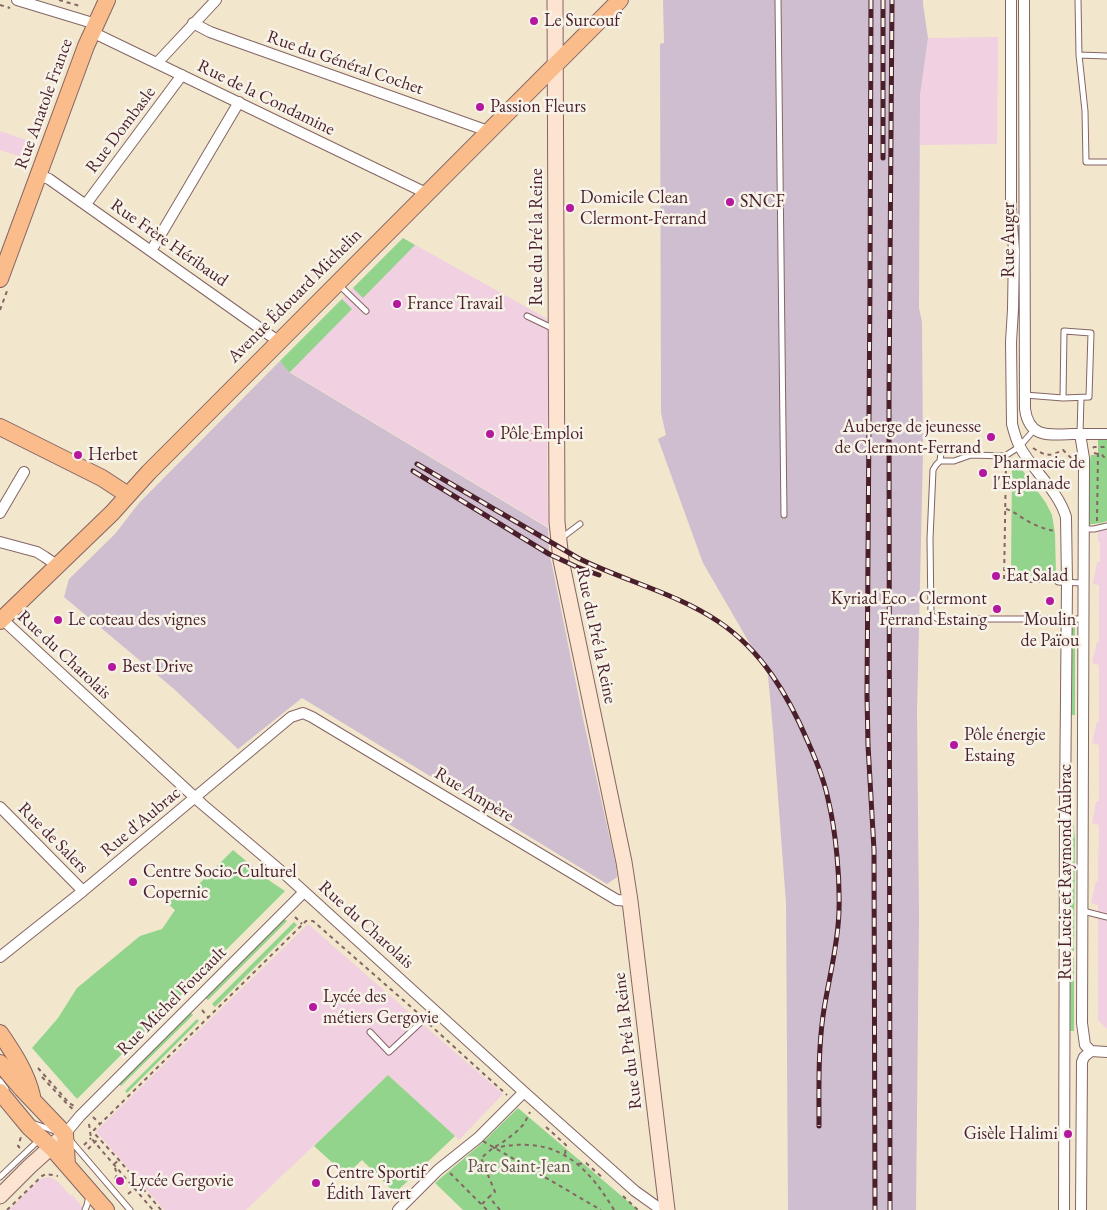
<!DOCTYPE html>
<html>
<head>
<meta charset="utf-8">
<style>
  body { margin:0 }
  canvas { display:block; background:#f2e6cd }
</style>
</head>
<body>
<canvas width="1107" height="1210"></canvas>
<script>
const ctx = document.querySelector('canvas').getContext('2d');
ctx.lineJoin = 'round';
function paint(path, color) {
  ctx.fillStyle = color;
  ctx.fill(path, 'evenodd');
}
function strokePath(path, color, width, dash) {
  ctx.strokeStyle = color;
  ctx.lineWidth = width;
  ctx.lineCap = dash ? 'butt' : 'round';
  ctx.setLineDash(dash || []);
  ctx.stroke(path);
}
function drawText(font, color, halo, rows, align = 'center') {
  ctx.font = font + ' "EB Garamond",serif';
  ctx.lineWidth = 5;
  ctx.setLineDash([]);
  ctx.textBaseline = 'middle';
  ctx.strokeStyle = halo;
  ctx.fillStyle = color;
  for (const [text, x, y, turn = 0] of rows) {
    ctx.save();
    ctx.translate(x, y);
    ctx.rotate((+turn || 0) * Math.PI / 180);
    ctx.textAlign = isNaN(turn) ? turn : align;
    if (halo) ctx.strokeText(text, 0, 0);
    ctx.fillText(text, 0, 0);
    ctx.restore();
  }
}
const built = new Path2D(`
  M998 37 997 144 920 145V95L928 38Z
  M0 131 35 143 29 159 0 150Z
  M403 238 544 317 549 321 547 468 548 527 277 364Z
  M1107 529V1029L1098 1020V905L1091 903 1096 881H1098L1099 825 1092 823 1096 802 1099 801V745L1092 743 1097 722H1099V665L1092 663 1097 642H1099V585L1093 584 1097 562H1100V542L1098 541V531Z
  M308 924 503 1094 459 1140 388 1075 246 1210H164L96 1131Z
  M49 1177 54 1179 58 1182 71 1196 72 1195 85 1210H9L38 1181 43 1178Z`);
const industrial = new Path2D(`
  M663 0H923V4L928 38 920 95 919 308 922 322 923 453 917 712 919 917 916 1210H788L786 903 773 730 768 675 703 563 658 439 666 435 661 413 660 44 664 43Z
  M280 361 289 372 548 528 549 554 552 565 584 723 616 866 617 877 607 884 302 698 238 749 174 689 64 597 69 579 115 534 139 503Z`);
const green = new Path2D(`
  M403 238 415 245 363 298 353 288Z
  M342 299 352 309 290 372H289L280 361Z
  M1098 440H1107V521L1101 523 1085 525 1086 460H1090L1091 455H1096L1098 453Z
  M1012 459 1018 464 1046 503 1052 515 1055 534 1056 575 1011 576Z
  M1071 626H1075V715H1071Z
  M1070 819H1073L1075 839 1074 951H1070Z
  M233 850 270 881 285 891 77 1099 32 1048 58 1018 77 988 140 936 162 929 175 910 167 903 178 891 186 897Z
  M284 919 287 921 208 1000 205 998Z
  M294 922 297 925 215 1007 212 1004Z
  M1070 958H1074V1031H1070Z
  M191 1013 193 1015 121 1086 119 1084Z
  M197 1019 199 1021 127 1093 125 1091Z
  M388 1075 455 1136 395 1193 362 1160 346 1175 314 1146Z
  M518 1108 638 1210H463L435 1183 481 1144Z`);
const path = new Path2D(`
  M59 0 80 6 81 8
  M0 5 10 8
  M0 310 7 291
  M1033 448C1046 456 1049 457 1063 450L1072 459H1075
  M1093 448 1094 447H1107
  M1094 453 1102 455 1107 460
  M1006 463 1004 582H1050
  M1006 509C1013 511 1018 515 1024 519 1034 525 1044 529 1055 531
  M1097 521 1098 453
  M295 917 302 924
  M202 1010 208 1017
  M429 1024 507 1095
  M38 1068 69 1103 74 1106
  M42 1077 69 1106 73 1109
  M93 1117 100 1124
  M89 1124 91 1138 153 1210
  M546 1127 566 1145 565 1155
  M84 1145 91 1138
  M20 1148 18 1146 21 1137
  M493 1148C505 1146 516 1144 528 1145 569 1146 595 1178 614 1210
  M88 1149 99 1138
  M578 1164 586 1163 604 1179
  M450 1173 487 1210
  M115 1179 117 1175 114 1164 119 1160
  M128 1194 139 1185
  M623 1196 638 1210
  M482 1204 489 1197
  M7 1210 42 1176 46 1174 58 1176
  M161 1210 119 1160 94 1133V1130L306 921H313L419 1014
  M500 1210 489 1197 495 1192 481 1158 493 1148 503 1142 515 1133 524 1124 530 1112`);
const lane = new Path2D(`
  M778 0 784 515
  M1078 0 1079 55 1107 56
  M1079 55 1085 111 1086 162H1107
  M339 285 366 311
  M527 316 554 329
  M1064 331 1091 333 1089 397 1063 398Z
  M1025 395 1063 398
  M1034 430 1019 447 1005 456 971 455 954 461H940L936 465 933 470 930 539 931 615 938 619H1083
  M1080 434 1081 398
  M529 437 556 435
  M940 461 941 453
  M1084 529H1094L1107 526
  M560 539 580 524
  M1058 582 1083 583
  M1083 911 1107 917
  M370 1032 389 1052 434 1010
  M0 1081 6 1089
  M35 1124 55 1131
  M70 1140 130 1210
  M0 1177 40 1139
  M85 1210 87 1205 89 1196`);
const street = new Path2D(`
  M17 0 96 24
  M1011 0V210L1014 250 1013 309 1011 342 1012 424C1014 432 1016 440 1020 447 1033 471 1058 490 1066 517L1067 583 1065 809 1064 1210
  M1024 0 1025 409C1029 438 1048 435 1072 434 1084 434 1095 434 1107 434
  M193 23 210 32 488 131
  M92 32 426 193
  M157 63 216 0
  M39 175 49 179 278 341
  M86 204 182 75
  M151 251 239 102
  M1080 434 1084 458 1082 1023 1085 1045 1091 1051
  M0 513 24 472
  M0 542 37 552 45 557 58 566
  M2 619 202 804 287 876 524 1092 635 1191 656 1206 667 1209
  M0 807 83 891
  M0 957 83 891 291 717 303 713 312 717 617 900 630 901
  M1091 1051 1107 1052
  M65 1134 80 1116 304 892
  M398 1210 438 1170 478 1138 524 1092
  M1081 1210 1082 1062 1084 1057 1091 1051`);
const secondary = new Path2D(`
  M555 0 557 522 561 560 624 862 630 901 667 1210
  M0 1196 30 1166 59 1140`);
const primary = new Path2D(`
  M0 279 86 46 107 0
  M0 427 102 478 128 495
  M0 621 112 513 149 472 175 446 620 0
  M0 1033C13 1052 27 1073 32 1096
  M0 1063 22 1089 65 1134 67 1165
  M0 1092 29 1127 52 1148 106 1210`);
const rail = new Path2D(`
  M871 0 870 281 867 695 868 745 874 850 875 1210
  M883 0V158
  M417 464 578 558C624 581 676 593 719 622 762 651 788 695 808 742 816 760 824 779 828 799 836 832 840 877 839 911 838 947 828 981 823 1016 818 1052 819 1089 819 1126
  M413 471 549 554 577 567 599 575
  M890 1210 889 401 892 0`);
const pathBridge = new Path2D(`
  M483 1141 601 1210`);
const markers = [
  [534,21,5,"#b5179e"],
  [480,107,5,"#b5179e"],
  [730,202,5,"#b5179e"],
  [570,208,5,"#b5179e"],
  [397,304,5,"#b5179e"],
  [490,434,5,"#b5179e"],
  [991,437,5,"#b5179e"],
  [78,455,5,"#b5179e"],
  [983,473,5,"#b5179e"],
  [996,576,5,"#b5179e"],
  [1050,601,5,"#b5179e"],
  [997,609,5,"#b5179e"],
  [58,620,5,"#b5179e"],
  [112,667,5,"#b5179e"],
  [954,745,5,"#b5179e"],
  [133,882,5,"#b5179e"],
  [313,1007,5,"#b5179e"],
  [1068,1134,5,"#b5179e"],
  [120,1181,5,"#b5179e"],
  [316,1183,5,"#b5179e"]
];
const poiNames = [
  ["Le Surcouf",544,21],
  ["Passion Fleurs",490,107],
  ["Domicile Clean",580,198],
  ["Clermont-Ferrand",580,219],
  ["SNCF",740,202],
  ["France Travail",407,304],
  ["Auberge de jeunesse",981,427,"right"],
  ["de Clermont-Ferrand",981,448,"right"],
  ["Pôle Emploi",500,434],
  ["Herbet",88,455],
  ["Pharmacie de",993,463],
  ["l'Esplanade",993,484],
  ["Eat Salad",1006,576],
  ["Kyriad Eco - Clermont",987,599,"right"],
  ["Ferrand Estaing",987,620,"right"],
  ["Le coteau des vignes",68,620],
  ["Moulin",1050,620,"center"],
  ["de Païou",1050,641,"center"],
  ["Best Drive",122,667],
  ["Pôle énergie",964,735],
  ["Estaing",964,756],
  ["Centre Socio-Culturel",143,872],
  ["Copernic",143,893],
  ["Lycée des",323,997],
  ["métiers Gergovie",323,1018],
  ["Gisèle Halimi",1058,1134,"right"],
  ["Centre Sportif",326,1173],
  ["Édith Tavert",326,1194],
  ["Lycée Gergovie",130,1181]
];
const streetNames = [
  ["Rue du Général Cochet",345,63,19],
  ["Rue de la Condamine",266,98,26],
  ["Rue Anatole France",44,104,-70],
  ["Rue Dombasle",121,130,-53],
  ["Rue du Pré la Reine",537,237,-90],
  ["Rue Auger",1009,240,-90],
  ["Rue Frère Héribaud",169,243,35],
  ["Avenue Édouard Michelin",295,296,-45],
  ["Rue du Pré la Reine",596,636,78],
  ["Rue du Charolais",64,655,43],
  ["Rue Ampère",474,795,31],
  ["Rue d'Aubrac",141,822,-40],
  ["Rue de Salers",53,838,45],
  ["Rue Lucie et Raymond Aubrac",1066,872,-90],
  ["Rue du Charolais",366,925,42],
  ["Rue Michel Foucault",172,1001,-45],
  ["Rue du Pré la Reine",628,1041,-97]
];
const parkNames = [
  ["Parc Saint-Jean",519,1167]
];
paint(built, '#f1d0e2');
paint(industrial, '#cebed0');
paint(green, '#92d48c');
strokePath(lane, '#856564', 7);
strokePath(street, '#856564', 12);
strokePath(secondary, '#856564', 17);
strokePath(primary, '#856564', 18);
strokePath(path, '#856564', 2, [4, 4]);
strokePath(lane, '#fff', 5);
strokePath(street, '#fff', 10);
strokePath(secondary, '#fde4d0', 15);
strokePath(primary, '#f9bc8a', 16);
strokePath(rail, '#4a1f2b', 5);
strokePath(rail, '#f7f3e8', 3, [9]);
strokePath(pathBridge, '#856564', 2, [4, 4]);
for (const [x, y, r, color] of markers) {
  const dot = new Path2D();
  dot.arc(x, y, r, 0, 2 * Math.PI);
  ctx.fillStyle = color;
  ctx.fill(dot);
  strokePath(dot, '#f7f3e8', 2);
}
drawText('18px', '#4a1f2b', '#f7f3e8', poiNames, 'left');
drawText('18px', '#4a1f2b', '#f7f3e8', streetNames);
drawText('18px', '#605548', '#f7f3e8', parkNames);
</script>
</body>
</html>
